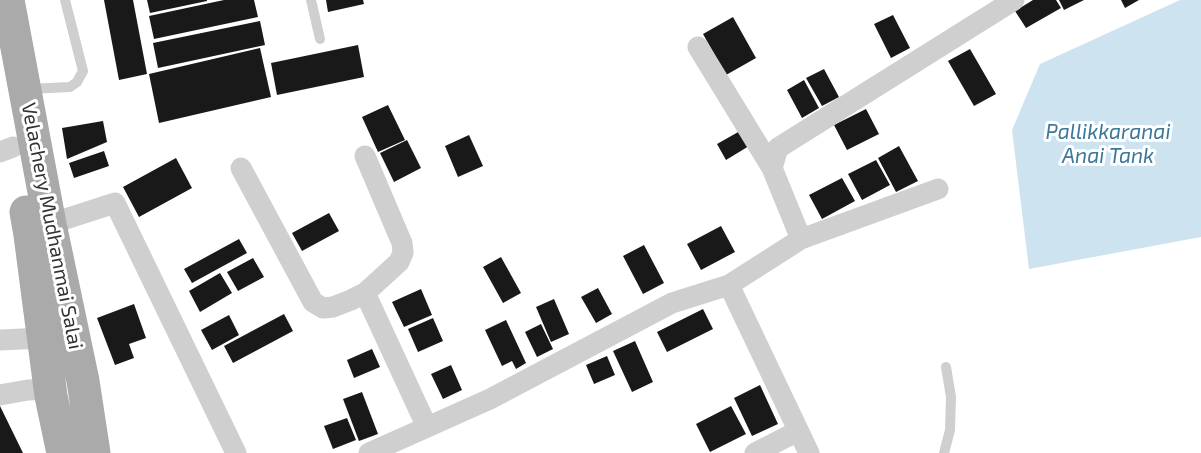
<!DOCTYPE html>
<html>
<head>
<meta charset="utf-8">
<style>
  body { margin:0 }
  canvas { display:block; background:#fff }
</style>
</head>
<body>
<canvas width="1201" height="453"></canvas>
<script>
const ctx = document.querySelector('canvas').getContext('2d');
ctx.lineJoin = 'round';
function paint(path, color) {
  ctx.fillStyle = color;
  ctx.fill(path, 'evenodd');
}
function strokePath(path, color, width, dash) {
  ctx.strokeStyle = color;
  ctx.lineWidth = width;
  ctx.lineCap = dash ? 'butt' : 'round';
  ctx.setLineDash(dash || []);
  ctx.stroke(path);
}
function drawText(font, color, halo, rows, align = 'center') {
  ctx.font = font + ' "Exo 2",sans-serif';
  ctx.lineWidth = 6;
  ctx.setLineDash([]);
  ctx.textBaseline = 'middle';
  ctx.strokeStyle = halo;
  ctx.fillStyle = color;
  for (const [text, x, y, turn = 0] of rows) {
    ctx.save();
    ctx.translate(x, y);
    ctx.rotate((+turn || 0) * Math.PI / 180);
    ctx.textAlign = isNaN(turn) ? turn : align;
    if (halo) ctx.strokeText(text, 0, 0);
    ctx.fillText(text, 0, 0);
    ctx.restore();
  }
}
const water = new Path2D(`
  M1180 0H1201V237L1029 269 1012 130 1040 64Z`);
const building = new Path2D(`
  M104 0H133L147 74 119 80Z
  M147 0H207V1L150 13Z
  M224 0H254L258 17 154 39 149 16Z
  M326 0H363L364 4 328 12Z
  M1033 0H1056L1061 8 1026 28 1015 11Z
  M1059 0H1084L1064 10Z
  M1121 0H1139L1125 8Z
  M893 15 910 48 891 58 874 24Z
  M733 17 756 58 726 75 703 34Z
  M260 21 265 45 158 68 153 43Z
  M358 45 364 77 277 95 271 63Z
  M260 48 271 97 159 123 149 74Z
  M970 49 996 94 974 106 948 61Z
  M824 69 839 97 822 106 806 78Z
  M804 80 819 108 802 118 787 90Z
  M388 105 405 140 378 152 362 117Z
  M866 109 879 134 847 150 834 125Z
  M103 121 107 142 67 159 62 128Z
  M740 131 749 146 726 160 717 144Z
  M469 135 483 166 458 177 445 146Z
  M407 140 421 168 394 182 380 153Z
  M899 146 918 181 896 192 878 158Z
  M104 151 109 166 74 178 69 163Z
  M176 158 192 188 139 217 123 187Z
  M876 160 890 185 862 200 848 174Z
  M842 178 855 201 822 219 809 195Z
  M329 213 339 231 302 251 292 233Z
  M721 226 735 252 701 270 687 244Z
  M239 239 247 253 192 283 184 269Z
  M644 245 664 283 643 294 623 256Z
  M501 257 521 293 503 303 483 267Z
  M253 258 264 277 238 291 227 272Z
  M220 273 232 293 200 312 189 291Z
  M598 288 612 314 596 323 581 297Z
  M421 289 432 315 404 327 392 302Z
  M554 299 569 334 551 342 536 307Z
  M134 304 146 338 129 344 134 358 115 365 97 318Z
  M703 309 713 329 667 352 657 332Z
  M284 314 293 331 233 363 224 346Z
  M229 315 239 335 212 350 201 330Z
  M433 318 443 341 418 352 408 329Z
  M506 320 526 363 516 369 512 361 502 366 485 330Z
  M541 324 553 349 537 357 525 332Z
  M635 341 653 382 632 392 613 351Z
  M372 349 380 367 354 378 347 360Z
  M607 356 615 375 594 384 586 365Z
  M451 365 462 390 443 399 431 374Z
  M760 385 778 424 752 436 734 398Z
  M362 392 378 434 359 441 343 399Z
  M0 406 23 453H0Z
  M731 406 746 434 710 452 696 424Z
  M347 418 356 440 333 449 324 426Z`);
const service = new Path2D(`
  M311 0 320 39
  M28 89 70 87 77 82 83 71 65 0
  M944 453 950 430 951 397 946 367`);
const minor = new Path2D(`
  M698 47 772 168
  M0 152 13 147
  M241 168 313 302 323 308 333 307 351 300 365 293 399 262 403 253 402 243 365 156
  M50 224 115 203 236 453
  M801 239 938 189
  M729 285 809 453
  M365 293 427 427
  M0 340 44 338
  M0 395 28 390 51 389
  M369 453 490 399 672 303 729 285 801 239 772 168 778 148 1014 0
  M755 453 798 431`);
const primary = new Path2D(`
  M8 0 50 224 83 381 94 453
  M26 212 30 235 51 396 63 453`);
const streetNames = [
  ["Velachery Mudhanmai Salai",52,226,79]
];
const waterNames = [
  ["Pallikkaranai",1108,132],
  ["Anai Tank",1108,156]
];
paint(water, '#cde3ef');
paint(building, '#191919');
strokePath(service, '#cfcfcf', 10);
strokePath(minor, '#cfcfcf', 21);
strokePath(primary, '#aaa', 33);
drawText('20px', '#323232', '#fff', streetNames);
drawText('italic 21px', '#3c7899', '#fff', waterNames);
</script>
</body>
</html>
